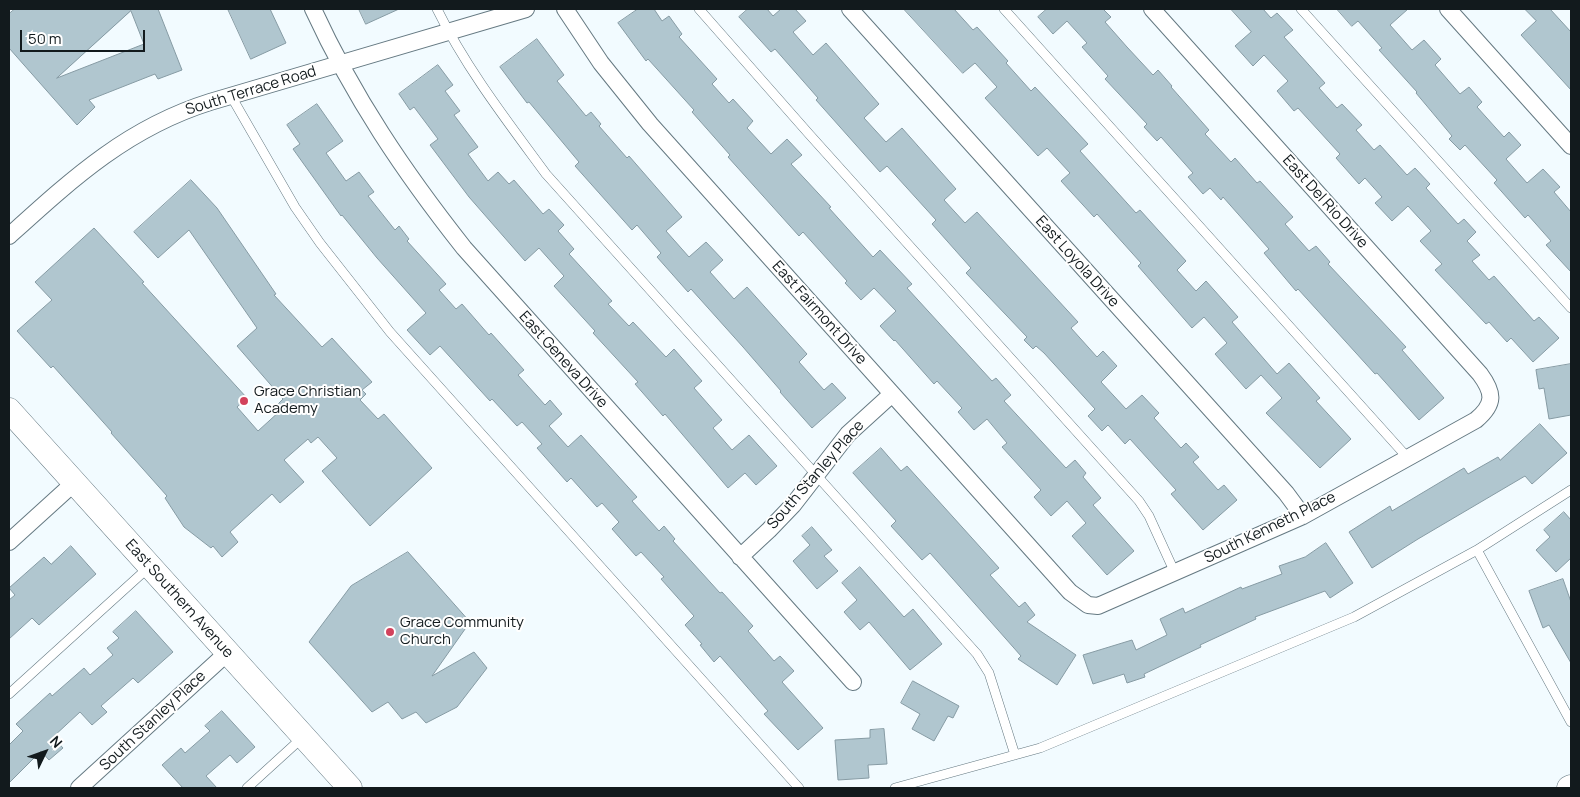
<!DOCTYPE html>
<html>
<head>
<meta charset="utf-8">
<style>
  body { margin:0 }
  #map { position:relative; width:1580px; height:797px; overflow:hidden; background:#f2fbff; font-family:Manrope,sans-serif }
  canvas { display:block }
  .frame { position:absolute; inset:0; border:10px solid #121a1d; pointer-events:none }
  .north { position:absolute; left:20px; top:727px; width:50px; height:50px; -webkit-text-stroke:4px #fff; paint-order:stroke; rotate:48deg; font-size:14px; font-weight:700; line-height:20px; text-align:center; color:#121a1d }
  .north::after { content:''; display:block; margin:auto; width:18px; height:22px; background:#121a1d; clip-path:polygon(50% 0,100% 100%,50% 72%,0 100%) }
  .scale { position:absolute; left:20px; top:30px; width:125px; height:22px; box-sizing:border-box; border:2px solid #121a1d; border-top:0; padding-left:6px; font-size:15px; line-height:18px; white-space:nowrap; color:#121a1d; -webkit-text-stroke:4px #fff; paint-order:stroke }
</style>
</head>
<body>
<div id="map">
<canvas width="1580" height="797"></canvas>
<div class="frame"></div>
<div class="north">N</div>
<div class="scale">50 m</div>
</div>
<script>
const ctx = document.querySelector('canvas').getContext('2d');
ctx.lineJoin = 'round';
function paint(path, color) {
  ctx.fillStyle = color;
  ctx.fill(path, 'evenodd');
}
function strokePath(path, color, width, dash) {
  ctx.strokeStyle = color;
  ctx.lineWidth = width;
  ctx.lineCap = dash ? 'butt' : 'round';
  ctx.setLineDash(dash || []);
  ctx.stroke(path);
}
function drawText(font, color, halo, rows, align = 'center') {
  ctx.font = font + ' Manrope,sans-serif';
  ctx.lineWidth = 4;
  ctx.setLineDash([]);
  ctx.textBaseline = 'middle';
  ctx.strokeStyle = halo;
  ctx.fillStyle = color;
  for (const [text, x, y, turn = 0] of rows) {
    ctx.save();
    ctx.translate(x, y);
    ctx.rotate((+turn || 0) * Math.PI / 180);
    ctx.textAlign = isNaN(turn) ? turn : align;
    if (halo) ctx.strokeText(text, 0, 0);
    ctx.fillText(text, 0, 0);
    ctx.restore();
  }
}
const building = new Path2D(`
  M15 9H158L182 70 158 79 155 74 89 100 95 107 77 125 9 48V14ZM131 11 144 44 57 78Z
  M228 9H270L286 43 251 59Z
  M359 9H399L366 24Z
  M638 9H654L662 21 669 16 682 34 679 37 717 79 712 84 729 103 733 99 753 121 747 128 771 154 787 139 802 155 791 164 831 207 829 208 873 257 880 250 912 284 907 288 992 381 996 378 1011 395 1004 401 1066 468 1075 460 1086 473 1083 477 1101 498 1093 505 1134 551 1107 575 1072 536 1086 523 1067 501 1051 516 1034 497 1041 490 1002 447 1007 443 987 419 974 430 958 412 962 408 937 381 934 384 895 340 894 341 880 326 896 311 874 288 861 300 845 283 847 281 803 232 799 236 728 157 730 155 692 112 694 110 648 59 646 61 618 23Z
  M748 9H767L773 16 781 9H795L806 21 793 32 813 55 826 43 879 104 864 118 886 142 902 128 956 189 944 200 965 223 977 212 1078 322 1071 328 1097 357 1103 351 1117 366 1101 382 1126 409 1142 395 1159 413 1154 418 1181 448 1186 443 1199 457 1193 462 1218 490 1224 485 1237 500 1203 530 1171 494 1176 490 1130 439 1125 444 1108 425 1102 431 1088 416 1095 409 1044 353 1036 346 1033 349 1024 340 1027 337 966 273 971 268 932 224 936 220 887 166 880 172 816 100 818 98 775 49 771 52 739 17Z
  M904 9H954L973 30 977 27 1008 61 1006 63 1031 91 1035 87 1088 144 1080 151 1136 213 1140 210 1186 261 1177 270 1196 291 1206 281 1238 317 1232 322 1277 374 1289 363 1320 398 1316 401 1351 439 1320 468 1266 413 1282 398 1261 375 1246 389 1215 354 1227 343 1204 317 1192 328 1138 266 1141 263 1097 214 1094 217 1061 181 1070 173 1047 148 1038 156 985 98 997 87 975 63 963 73Z
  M1047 9H1103L1111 17 1105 22 1127 47 1153 75 1158 70 1172 86 1171 87 1209 130 1205 134 1231 162 1235 158 1257 183 1260 181 1293 217 1285 224 1309 251 1316 246 1330 262 1328 264 1406 347 1402 350 1444 398 1419 420 1377 373 1375 374 1298 289 1296 291 1264 253 1269 249 1223 197 1221 200 1210 188 1203 194 1188 177 1193 173 1161 137 1157 141 1144 127 1147 124 1105 79 1108 76 1082 47 1087 43 1067 21 1053 34 1038 17Z
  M1231 9H1263L1271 18 1277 13 1293 30 1284 37 1325 83 1319 88 1337 108 1342 104 1362 125 1356 130 1374 150 1380 145 1407 175 1415 168 1430 184 1426 188 1458 224 1464 219 1476 232 1467 241 1480 255 1472 261 1489 280 1494 276 1534 321 1539 317 1559 338 1533 362 1511 338 1507 342 1489 322 1486 324 1435 270 1442 264 1420 241 1431 231 1408 206 1392 221 1375 203 1382 197 1365 178 1359 184 1336 158 1340 154 1298 108 1294 111 1277 91 1288 81 1264 55 1253 66 1235 46 1251 32Z
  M1337 9H1408L1390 25 1412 50 1424 40 1441 59 1435 65 1460 94 1469 87 1482 102 1477 107 1504 137 1509 132 1521 145 1506 159 1527 183 1543 169 1560 187 1554 192 1571 212V272L1546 245 1551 241 1528 215 1525 218 1494 183 1497 180 1465 145 1460 150 1449 139 1452 136 1416 93 1417 92 1379 50 1382 48 1358 21 1352 26Z
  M1525 9H1550L1571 32V90L1521 35 1536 21Z
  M537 39 564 75 557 81 586 116 591 112 601 124 599 126 627 158 629 156 682 217 666 231 689 257 706 242 723 260 710 272 734 299 747 287 807 354 799 362 824 390 832 383 846 398 812 428 780 392 781 391 743 347 691 289 688 292 657 257 661 253 637 225 632 230 575 166 579 162 529 102 527 103 500 67Z
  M438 65 453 85 445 91 460 111 454 115 478 147 468 154 488 181 498 172 509 184 514 180 543 214 549 209 564 225 558 231 574 249 569 254 612 301 608 304 629 326 633 322 666 357 674 349 702 381 694 388 722 420 713 428 732 450 749 435 777 466 756 485 745 473 728 488 665 414 663 416 635 384 638 382 593 333 595 331 554 286 564 276 539 248 525 261 469 197 430 145 438 139 414 107 410 110 399 94Z
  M317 104 343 141 326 153 346 181 359 172 374 192 368 196 395 230 399 226 409 239 407 241 446 284 439 290 456 309 462 304 489 335 491 333 524 370 518 375 545 405 550 400 562 414 549 426 568 447 581 435 637 497 632 501 659 531 664 526 675 539 673 541 720 593 722 592 753 626 748 631 774 661 780 656 794 671 782 682 823 728 798 750 764 714 768 711 720 656 714 662 700 645 702 644 685 625 694 616 661 579 664 577 641 552 636 556 612 529 619 522 602 503 597 507 571 478 567 482 537 448 542 444 522 422 517 426 492 399 490 401 440 346 430 355 407 330 426 313 377 258 342 215 341 216 293 149 300 144 287 125Z
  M191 180 217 208 276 294 274 295 322 347 332 338 372 382 362 390 366 394 360 400 378 419 384 414 432 468 370 526 322 471 337 458 318 437 311 443 308 439 284 460 304 482 280 503 272 494 230 532 238 542 222 557 213 546 211 548 184 527 165 498 167 496 111 433 112 432 53 366 51 368 17 331 52 300 35 282 94 228 144 282 142 283 247 398 237 407 258 431 281 410 277 405 283 399 237 346 257 328 189 230 158 258 134 232Z
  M1571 364V415L1549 419 1544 388 1539 389 1536 370Z
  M1540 424 1567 453 1532 484 1525 476 1418 539 1372 568 1349 532 1390 506 1392 511 1464 468 1468 474 1498 457 1500 460Z
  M881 448 901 471 907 466 999 568 990 575 1019 607 1025 602 1035 615 1027 622 1076 655 1057 685 1018 659 1021 656 930 553 922 560 891 526 896 521 853 473Z
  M1564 512 1571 520V558L1556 572 1536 550 1550 537 1544 530Z
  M812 527 832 550 824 556 838 571 817 589 793 561 810 545 802 536Z
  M1326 543 1353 583 1330 598 1325 591 1255 617 1256 619 1200 645 1201 647 1144 674 1145 677 1127 683 1124 674 1093 684 1083 655 1132 640 1136 650 1167 635 1160 619 1183 608 1185 613 1241 587 1242 589 1282 574 1279 566 1305 557Z
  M71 546 96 574 39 625 32 618 9 639V600L15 595 9 588 44 557 51 564Z
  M408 552 470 622 432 676 474 652 487 668 457 707 426 723 416 712 402 719 388 702 372 712 309 642 351 586Z
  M860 567 904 617 913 609 942 644 910 670 869 622 860 630 844 612 857 600 842 583Z
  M1563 579 1571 602V663L1549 625 1543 628 1529 591Z
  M136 611 173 652 138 683 133 678 101 706 107 712 92 725 80 712 53 737 63 748 49 760 41 751 9 783V745L23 731 16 724 50 693 52 696 84 668 90 675 113 655 107 648 119 638 113 632Z
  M913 681 959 706 953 718 948 716 934 741 912 729 920 714 901 703Z
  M222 711 255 747 237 763 230 755 206 776 217 788H183L162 765 181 748 185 753 210 731 205 726Z
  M884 729 887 764 868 765 869 778 838 780 835 740 870 738V730Z`);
const lane = new Path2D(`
  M437 9C466 68 507 121 546 174L977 654 989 673 1015 755
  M699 9 809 134 1139 501 1149 516 1175 573
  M1004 9 1407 457
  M1301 9 1571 308
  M231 96 295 207 320 243 390 332 799 788
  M1477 550 1571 722
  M9 694 149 567
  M247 788 303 737
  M895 788 1040 748 1354 617 1477 550 1571 490`);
const street = new Path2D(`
  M313 9C354 98 404 172 464 248L853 682
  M565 9 601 63 650 124 1070 592 1088 605 1098 606 1303 516 1476 420C1495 404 1494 393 1480 374L1152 9
  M850 9 1286 493 1303 516
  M1448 9 1571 146
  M9 236C72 179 127 128 210 102L526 9
  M9 542 74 483
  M740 557 769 530 793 505 848 434 892 394
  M79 788 227 653`);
const secondary = new Path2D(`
  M9 410 350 788
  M1569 788 1571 787`);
const markers = [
  [244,401,5,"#d2425c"],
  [390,632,5,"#d2425c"]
];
const streetNames = [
  ["South Terrace Road",251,91,-17],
  ["East Del Rio Drive",1325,202,48],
  ["East Loyola Drive",1077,262,48],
  ["East Fairmont Drive",819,313,48],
  ["East Geneva Drive",563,360,48],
  ["South Stanley Place",816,475,-49],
  ["South Kenneth Place",1270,528,-26],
  ["East Southern Avenue",179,599,48],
  ["South Stanley Place",153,721,-43]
];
const poiNames = [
  ["Grace Christian",254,392],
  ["Academy",254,409],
  ["Grace Community",400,623],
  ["Church",400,640]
];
paint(building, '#b0c6cf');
strokePath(building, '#869ba4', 1);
strokePath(lane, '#657982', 10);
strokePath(street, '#657982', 18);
strokePath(secondary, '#657982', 25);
strokePath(lane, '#fff', 9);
strokePath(street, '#fff', 16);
strokePath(secondary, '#fff', 24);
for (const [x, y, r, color] of markers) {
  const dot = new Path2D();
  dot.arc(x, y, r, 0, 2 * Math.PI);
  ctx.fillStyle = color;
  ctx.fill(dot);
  strokePath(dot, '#fff', 2);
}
drawText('15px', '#121a1d', '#fff', streetNames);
drawText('15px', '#121a1d', '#fff', poiNames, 'left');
</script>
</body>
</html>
